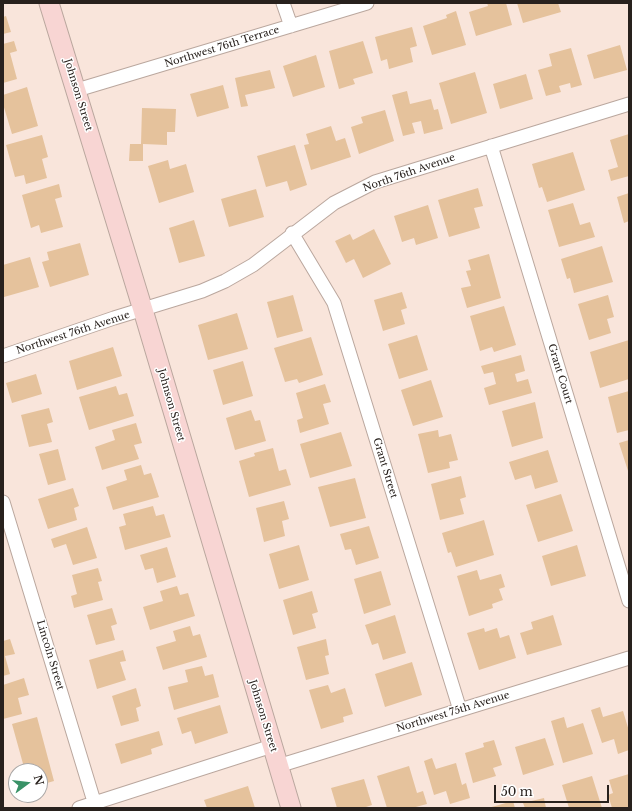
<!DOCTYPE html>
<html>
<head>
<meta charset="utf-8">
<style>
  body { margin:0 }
  #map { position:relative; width:632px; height:811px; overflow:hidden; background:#f9e5db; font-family:"Libre Baskerville",serif }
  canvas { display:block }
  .frame { position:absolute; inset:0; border:4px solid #28211d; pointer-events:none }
  .north { position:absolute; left:8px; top:763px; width:40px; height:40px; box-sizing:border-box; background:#fff; border:1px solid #a9a6a5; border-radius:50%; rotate:75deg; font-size:11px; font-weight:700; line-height:16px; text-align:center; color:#28211d }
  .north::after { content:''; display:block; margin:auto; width:14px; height:18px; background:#399267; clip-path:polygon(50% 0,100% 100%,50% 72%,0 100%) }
  .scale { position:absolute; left:494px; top:785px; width:115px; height:18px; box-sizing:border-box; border:2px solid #28211d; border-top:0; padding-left:5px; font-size:12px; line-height:14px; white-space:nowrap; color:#28211d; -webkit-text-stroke:3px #fff; paint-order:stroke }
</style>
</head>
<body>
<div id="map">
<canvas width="632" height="811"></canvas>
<div class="frame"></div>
<div class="north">N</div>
<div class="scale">50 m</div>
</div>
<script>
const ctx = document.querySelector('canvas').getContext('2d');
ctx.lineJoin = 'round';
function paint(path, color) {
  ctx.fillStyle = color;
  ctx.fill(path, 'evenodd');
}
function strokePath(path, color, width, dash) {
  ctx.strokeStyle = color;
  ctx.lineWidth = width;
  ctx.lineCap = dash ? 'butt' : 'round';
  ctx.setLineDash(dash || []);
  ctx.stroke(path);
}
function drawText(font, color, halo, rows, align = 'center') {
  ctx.font = font + ' "Libre Baskerville",serif';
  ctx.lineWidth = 3;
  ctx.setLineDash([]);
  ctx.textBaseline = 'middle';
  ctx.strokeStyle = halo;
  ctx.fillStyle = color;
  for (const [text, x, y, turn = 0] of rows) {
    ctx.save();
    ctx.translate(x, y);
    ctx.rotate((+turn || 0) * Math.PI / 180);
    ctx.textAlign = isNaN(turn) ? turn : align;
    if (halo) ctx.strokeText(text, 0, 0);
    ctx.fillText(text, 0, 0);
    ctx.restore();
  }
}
const building = new Path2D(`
  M487 3H506L512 25 476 36 469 12 488 6Z
  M517 3H558L561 12 523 23Z
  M456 11 466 45 432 55 423 26 447 18 446 15Z
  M6 16 11 32 3 34V17Z
  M412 27 417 46 410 48 413 62 389 69 387 59 381 61 375 37Z
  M14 41 17 51 10 53 17 79 3 83V44Z
  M363 41 373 73 353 79 355 84 339 89 329 51Z
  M620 45 627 70 594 79 587 55Z
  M571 48 582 85 571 88 570 83 559 86 561 92 546 96 538 70 552 66 549 54Z
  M316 55 325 87 293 97 283 66Z
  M270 70 275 88 245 95 248 106 241 107 235 78Z
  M475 72 487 113 451 124 439 83Z
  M526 74 533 99 500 109 493 84Z
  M223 85 229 108 197 117 190 94Z
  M27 87 38 126 12 134 3 104V95Z
  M407 91 410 104 431 99 434 110 438 109 443 129 424 134 421 121 412 123 415 133 403 136 392 95Z
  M142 108 176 109 175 132H167V145L143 144V161H129L130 144H141Z
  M385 110 394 141 359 154 351 127 363 123 361 117Z
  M331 126 336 141 345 138 351 157 311 170 304 145 309 144 306 134Z
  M629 134V176L611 181 608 170 618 167 610 140Z
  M42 135 48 157 42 159 47 178 26 184 24 175 15 177 6 145Z
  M295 145 307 185 290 191 287 181 266 187 257 156Z
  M573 152 585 190 547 202 542 187 539 188 532 164Z
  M168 160 170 169 186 164 194 192 159 203 148 166Z
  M59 184 62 197 55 199 63 227 41 233 39 225 31 228 22 195Z
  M478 188 483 206 474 208 480 228 449 237 438 200Z
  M256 189 264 217 229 227 221 199Z
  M629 193V221L624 223 617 197Z
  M573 203 580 225 590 222 595 237 559 247 548 210Z
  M428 205 438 238 416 245 414 238 402 242 394 216Z
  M194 220 205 256 179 263 169 228Z
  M374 229 391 264 363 278 354 259 346 263 335 241 350 234 353 240Z
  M80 243 89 275 50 287 42 262 49 260 47 252Z
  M602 246 613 282 574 293 570 278 567 279 561 259Z
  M489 254 501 298 467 308 461 288 471 286 466 271 471 270 468 260Z
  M30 257 39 287 4 297 3 265Z
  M402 292 407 308 401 310 405 324 383 331 374 300Z
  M293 295 303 331 277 338 267 302Z
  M608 295 614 317 607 319 611 333 589 340 578 304Z
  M504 306 516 345 494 352 492 347 480 351 470 316Z
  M237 313 248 349 208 360 198 325Z
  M417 335 428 370 399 379 388 344Z
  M311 337 323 375 299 383 297 379 285 382 274 348Z
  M629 340V379L600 388 590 352Z
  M113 347 122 376 77 390 69 361Z
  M521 355 525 371 515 374 517 382 528 379 532 393 489 405 484 388 496 384 493 372 484 374 481 366Z
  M243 361 253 396 223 405 213 370Z
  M36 374 42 394 12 403 6 383Z
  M431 380 443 417 413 426 401 390Z
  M325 384 331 402 323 404 329 424 300 433 297 420 303 418 296 393Z
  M116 386 119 395 127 393 134 416 89 430 79 397Z
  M629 391V430L617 433 608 397Z
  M535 402 543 438 512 447 502 411Z
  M49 408 53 422 47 424 52 442 29 447 21 415Z
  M251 410 255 421 260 420 266 441 235 450 226 418Z
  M136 423 142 443 134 445 139 459 102 470 95 447 115 440 112 430Z
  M438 430 439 437 451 434 458 460 449 462 450 468 428 473 418 434Z
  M341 432 352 466 310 478 300 444Z
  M629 440V474L619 443Z
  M273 448 279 471 286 469 291 485 249 497 239 461 255 456 254 453Z
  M58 449 66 480 48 485 39 454Z
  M548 450 558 482 535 489 531 475 515 480 509 462Z
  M141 465 144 475 151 473 159 497 113 510 106 487 127 480 124 470Z
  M461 476 466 497 460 499 464 514 440 520 431 484Z
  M355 478 366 518 330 527 318 487Z
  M73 488 79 506 74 508 77 520 48 529 38 499Z
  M561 494 573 531 538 542 526 505Z
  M284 501 289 519 282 521 285 536 264 542 256 508Z
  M153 506 156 516 164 514 171 537 125 550 119 527 126 525 123 514Z
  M484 520 494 555 456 567 451 552 448 553 442 533Z
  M369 526 379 558 356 565 351 549 345 550 340 534Z
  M87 527 97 558 73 565 66 544 54 548 51 539Z
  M299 545 309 580 279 589 269 554Z
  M577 545 586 576 551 586 542 556Z
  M167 547 176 577 157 583 153 568 145 570 140 555Z
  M98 568 102 581 98 582 103 600 74 608 71 596 77 594 72 575Z
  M477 570 480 580 501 574 505 587 499 589 503 600 492 604 493 608 469 616 457 576Z
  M381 571 391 605 364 614 354 579Z
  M177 586 180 595 188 593 195 616 150 630 143 607 163 601 160 591Z
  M312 591 318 612 312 614 316 628 293 635 283 600Z
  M112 608 117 624 111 626 115 640 96 645 87 615Z
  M395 615 406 653 383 660 378 643 372 645 365 625Z
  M553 615 562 645 527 655 520 633 533 629 531 622Z
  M190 626 193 636 200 634 207 657 163 670 156 647 176 641 173 631Z
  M484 628 485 632 497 628 500 638 509 635 516 658 479 670 467 633Z
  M10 639 15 654 5 656 10 674 3 676V641Z
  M326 639 329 655 325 656 329 674 306 680 297 647Z
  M123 650 126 661 120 662 126 680 97 689 89 660Z
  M412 662 422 695 385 707 375 674Z
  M202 666 205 676 213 674 219 697 174 710 168 687 188 682 185 670Z
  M24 678 29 695 18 698 22 714 3 719V685Z
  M328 685 331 693 345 688 353 714 343 717 344 722 321 729 309 690Z
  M136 688 141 706 136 708 139 721 121 726 112 696Z
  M220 705 228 733 195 744 191 731 182 734 177 718Z
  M600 707 603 717 623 711 629 731V750L618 754 614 739 602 743 591 710Z
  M37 717 54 781 40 785V771H25L12 724Z
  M564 717 567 728 583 723 593 754 563 763 551 721Z
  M159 731 163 745 151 749 152 754 121 764 115 744Z
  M545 738 554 765 523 775 515 747Z
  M494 740 502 765 493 768 496 776 473 783 465 753 484 747 483 743Z
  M432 758 436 769 456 763 462 785 466 783 470 798 450 804 446 791 434 795 424 761Z
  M409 766 417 793 423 791 427 804 412 808H387L377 776Z
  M629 774V807L612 808 608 795 613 793 609 780Z
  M592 776 602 808H569L562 785Z
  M364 779 372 805 363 808H337L331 788Z
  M248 786 255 808H207L204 800Z
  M544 798 546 808H525L523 803Z
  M513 801 515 808H488Z`);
const street = new Path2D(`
  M283 3 291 26
  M77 90 367 3
  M491 146 629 601
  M292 233 334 303 460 710
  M3 356 114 318 202 291 225 281 253 265 334 203 375 182 629 104
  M3 502 96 808
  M278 766 629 658
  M79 808 272 746`);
const secondary = new Path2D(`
  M49 3 143 310 291 808`);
const streetNames = [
  ["Northwest 76th Terrace",222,47,-17],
  ["Johnson Street",78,95,73],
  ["North 76th Avenue",409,173,-19],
  ["Northwest 76th Avenue",73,333,-18],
  ["Grant Court",560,374,73],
  ["Johnson Street",171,405,74],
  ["Grant Street",385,468,73],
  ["Lincoln Street",50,655,73],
  ["Northwest 75th Avenue",453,712,-17],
  ["Johnson Street",263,716,73]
];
paint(building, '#e5c29c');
strokePath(street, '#baa79e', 15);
strokePath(secondary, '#baa79e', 21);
strokePath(street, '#fff', 13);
strokePath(secondary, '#f8d5d3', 19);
drawText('10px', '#28211d', '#fff', streetNames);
</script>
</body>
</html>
